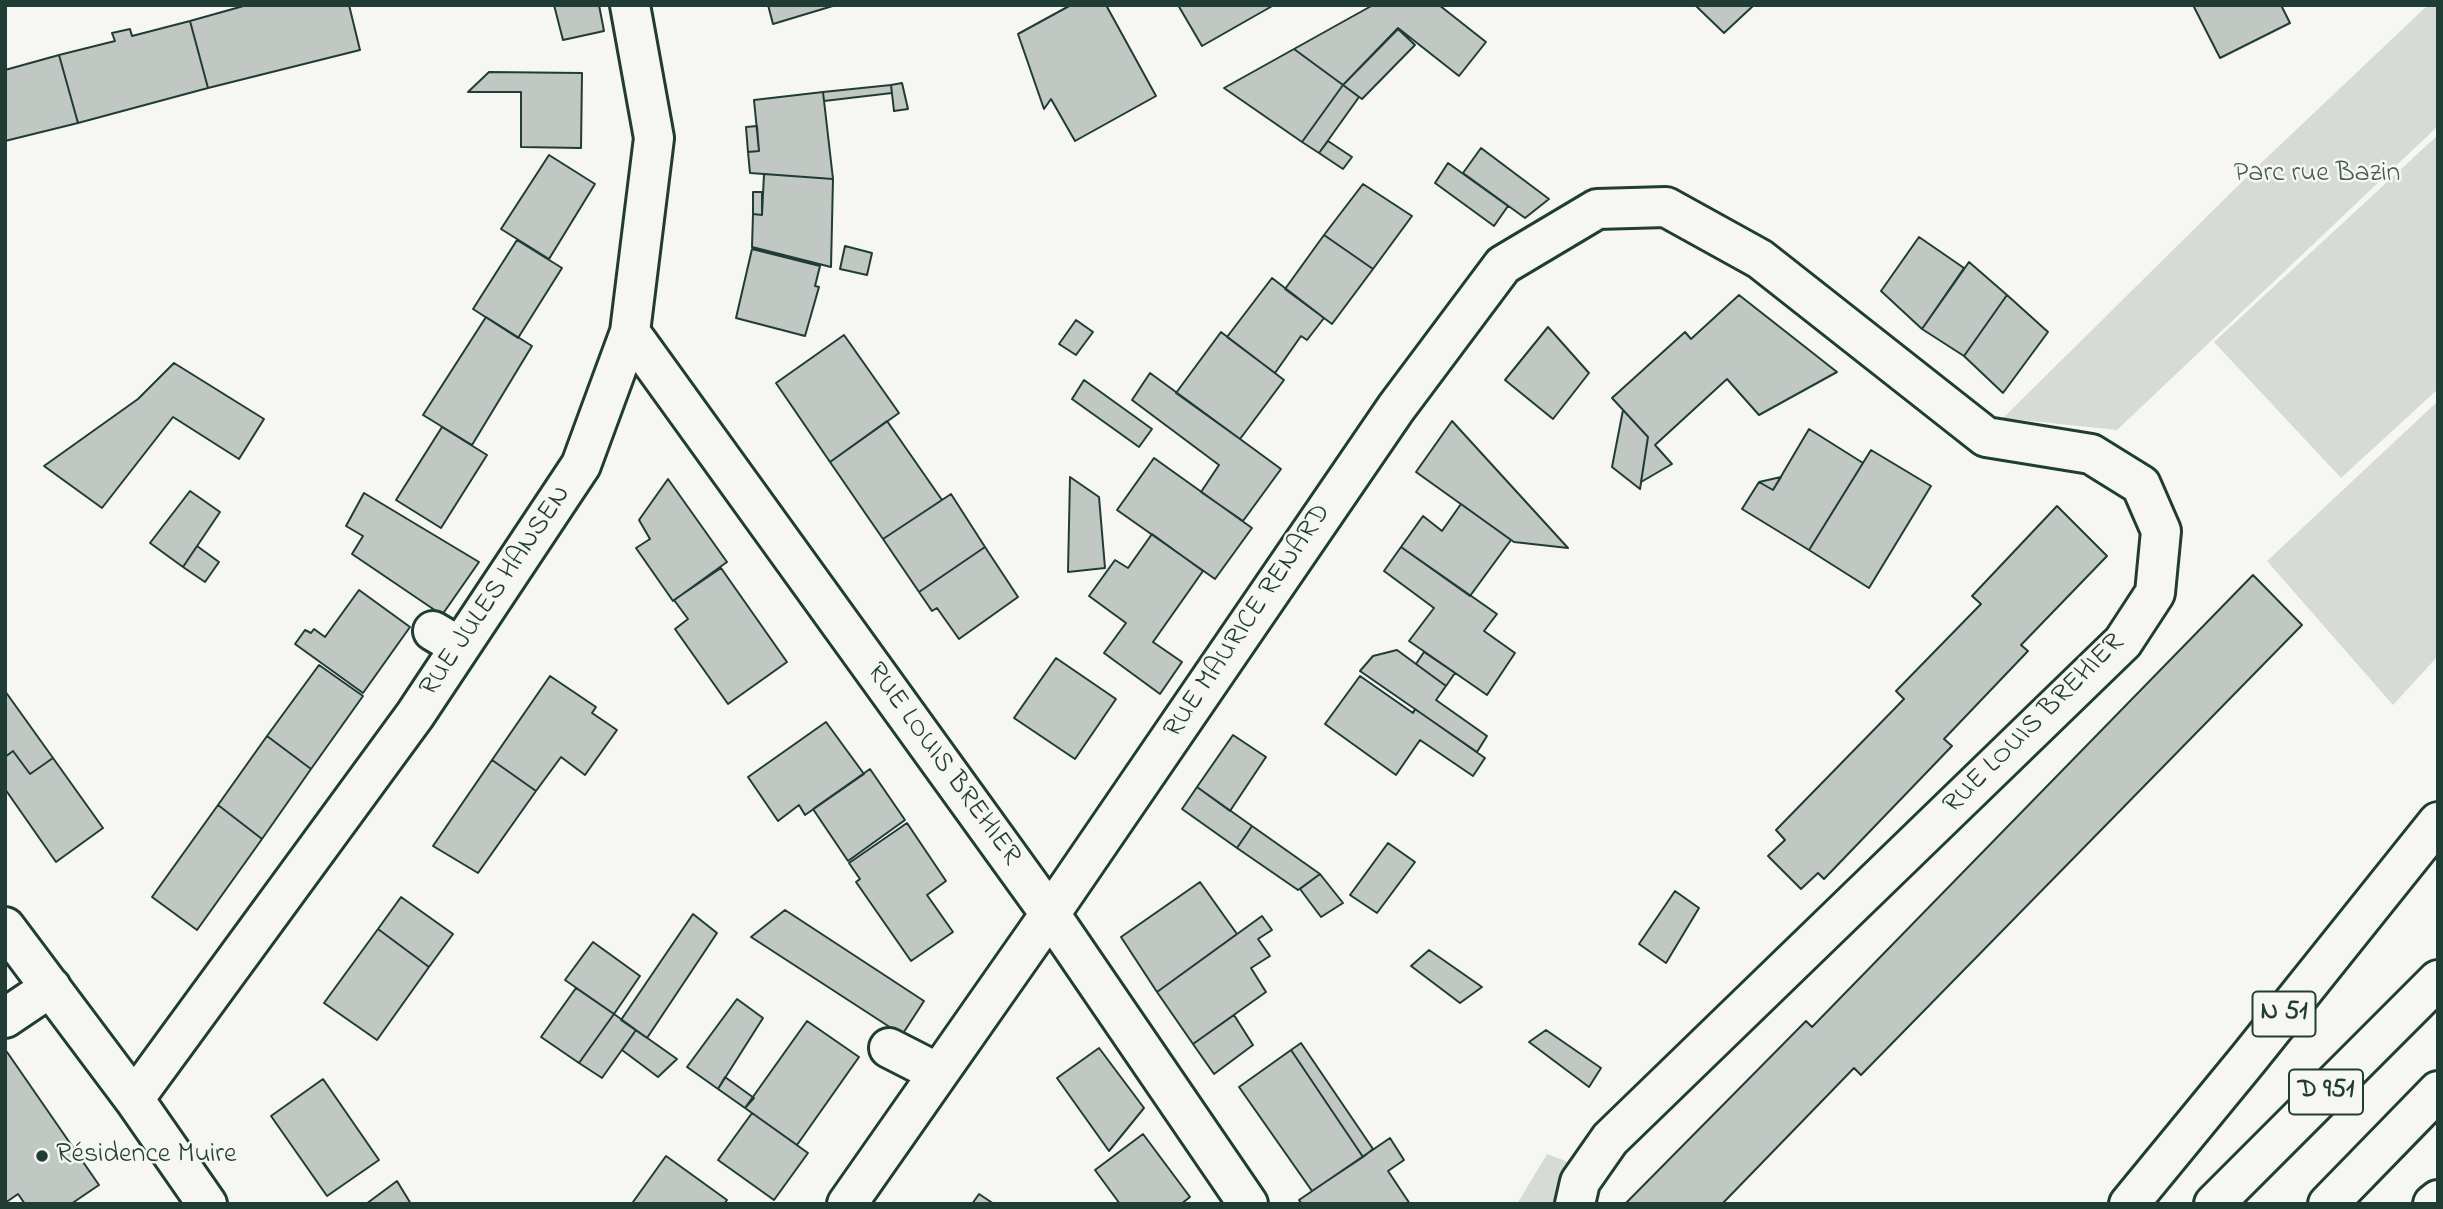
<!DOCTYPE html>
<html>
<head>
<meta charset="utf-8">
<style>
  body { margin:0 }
  #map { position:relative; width:2443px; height:1209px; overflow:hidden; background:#f6f6f2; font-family:"Indie Flower",sans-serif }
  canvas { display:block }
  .frame { position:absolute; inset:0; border:7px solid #1f3d34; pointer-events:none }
</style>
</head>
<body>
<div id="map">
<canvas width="2443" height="1209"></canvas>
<div class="frame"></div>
</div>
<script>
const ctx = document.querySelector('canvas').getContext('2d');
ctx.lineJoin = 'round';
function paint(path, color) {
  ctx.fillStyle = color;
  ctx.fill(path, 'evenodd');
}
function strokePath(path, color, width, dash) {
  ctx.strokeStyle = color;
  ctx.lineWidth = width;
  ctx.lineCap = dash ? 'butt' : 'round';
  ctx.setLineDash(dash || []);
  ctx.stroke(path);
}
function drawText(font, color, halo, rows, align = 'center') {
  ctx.font = font + ' "Indie Flower",sans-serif';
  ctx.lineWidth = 5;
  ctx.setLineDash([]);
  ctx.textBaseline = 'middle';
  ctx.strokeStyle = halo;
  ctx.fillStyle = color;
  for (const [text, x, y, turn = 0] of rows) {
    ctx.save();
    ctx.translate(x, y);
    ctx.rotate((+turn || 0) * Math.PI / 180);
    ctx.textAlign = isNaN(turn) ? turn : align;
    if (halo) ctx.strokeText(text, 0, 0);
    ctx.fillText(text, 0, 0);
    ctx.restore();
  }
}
const green = new Path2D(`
  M2428 5H2438V126L2117 430 2003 418 2260 164Z
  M2438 135V389L2341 478 2214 342Z
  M2438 401V656L2393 705 2267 561Z
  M1547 1154 1576 1165 1567 1204H1517Z`);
const building = new Path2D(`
  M247 5H349L360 50 208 88 190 21Z
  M554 5H599L604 31 563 40Z
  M768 5H836L773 24Z
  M1071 5H1106L1156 96 1075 141 1051 99 1044 109 1018 34Z
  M1178 5H1274L1202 46Z
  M1373 5H1439L1486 42 1459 76 1398 28 1343 85 1294 49Z
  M1695 5H1754L1724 33Z
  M2193 5H2281L2290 23 2220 58Z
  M190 21 208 88 78 123 59 55 115 41 112 33 130 29 132 36Z
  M1398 29 1415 45 1362 99 1343 85Z
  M1294 49 1343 85 1302 142 1224 88Z
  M59 55 78 123 5 141V70Z
  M489 72 582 73 581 148 521 147V92H468Z
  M902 83 908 109 894 111 891 85Z
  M891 85 892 93 824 101 823 92Z
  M1343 85 1359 97 1319 153 1302 142Z
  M823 92 833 179 750 173 748 152 759 151 754 100Z
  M757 126 759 151 748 152 746 127Z
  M1328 141 1352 157 1343 169 1319 153Z
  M1481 148 1549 199 1525 218 1463 173Z
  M549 155 595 184 549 259 501 229Z
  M1448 163 1508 206 1494 226 1435 183Z
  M764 174 833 179 831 267 752 247 753 214 762 215Z
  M1363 184 1412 216 1373 269 1324 235Z
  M753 192H762V215L753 214Z
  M1324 235 1373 269 1332 324 1285 289Z
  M1919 237 1964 268 1922 329 1881 291Z
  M517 240 562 268 518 338 473 309Z
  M845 246 872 253 867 275 840 269Z
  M752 249 820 266 815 286 819 287 805 336 736 318Z
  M1969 262 2007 295 1964 356 1922 329Z
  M1272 278 1324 318 1307 340 1301 336 1275 373 1227 337Z
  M1739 295 1837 372 1759 415 1727 379 1655 445 1672 464 1641 482 1648 437 1612 398 1685 332 1691 339Z
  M2007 295 2048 332 2003 393 1964 356Z
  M486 317 532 346 472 445 423 415Z
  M1076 320 1093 332 1076 355 1059 344Z
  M1548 327 1589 373 1553 419 1505 380Z
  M1221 332 1284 380 1240 439 1176 393Z
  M844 335 899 413 830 462 776 383Z
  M174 363 264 419 239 459 173 417 102 508 44 466 138 399Z
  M1150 373 1281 469 1243 521 1201 492 1219 465 1132 400Z
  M1084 380 1152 429 1139 447 1072 399Z
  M1623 410 1648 437 1640 489 1612 467Z
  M887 421 942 500 883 539 830 462Z
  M1452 421 1568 548 1514 542 1416 472Z
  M442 427 487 455 441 528 396 500Z
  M1809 429 1863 463 1809 550 1742 509 1759 482 1773 490Z
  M1871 450 1931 486 1869 588 1809 550Z
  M1154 458 1252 528 1215 579 1117 510Z
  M1070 477 1099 497 1105 568 1068 572Z
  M1781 477 1773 490 1759 482Z
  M668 479 727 562 673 601 636 548 650 539 639 520Z
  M190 491 220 512 183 567 150 543Z
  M364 493 479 562 442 615 352 554 363 536 346 526Z
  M951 494 985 547 919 592 883 539Z
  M1461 504 1511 540 1470 596 1401 547 1423 516 1442 531Z
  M2057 506 2107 556 2021 645 2028 651 1944 739 1952 746 1824 879 1818 873 1801 889 1768 856 1785 840 1776 830 1904 699 1896 691 1981 604 1972 596Z
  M1152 534 1203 571 1153 642 1182 662 1160 694 1104 653 1126 623 1089 596 1115 560 1128 568Z
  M197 546 219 562 205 582 183 567Z
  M985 547 1018 597 959 639 937 608 932 611 919 592Z
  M1401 547 1497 614 1484 631 1515 653 1487 695 1409 641 1434 608 1384 571Z
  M721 568 787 662 728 704 675 629 688 619 674 600Z
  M2253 575 2302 625 1861 1075 1854 1068 1722 1204H1625L1806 1021 1812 1027Z
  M359 590 410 627 363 693 295 644 305 630 311 633 314 629 325 637Z
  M1397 650 1446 686 1436 700 1487 736 1477 752 1360 671 1373 656Z
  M1424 652 1455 673 1446 686 1416 664Z
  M1056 658 1116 699 1075 759 1014 718Z
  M319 665 363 696 311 769 267 736Z
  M550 676 596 707 592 713 617 730 585 775 561 757 536 791 492 760Z
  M1360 676 1413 713 1415 709 1485 758 1473 776 1420 740 1396 775 1325 724Z
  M5 691 53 758 30 774 13 751 5 757Z
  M826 722 864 774 805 815 799 805 778 821 748 777Z
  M1233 735 1266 757 1230 811 1197 787Z
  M267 736 311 769 262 839 218 805Z
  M13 751 30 774 53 758 103 828 56 862 5 789V757Z
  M492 760 536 791 478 873 433 846Z
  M870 769 905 820 848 861 813 809Z
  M1197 787 1252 826 1237 848 1182 809Z
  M218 805 262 839 197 930 152 897Z
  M907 823 946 881 927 895 953 932 911 961 856 882 860 879 849 863Z
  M1252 826 1320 874 1298 890 1237 848Z
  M1388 843 1415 862 1377 913 1350 895Z
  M1320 874 1343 903 1321 917 1300 889Z
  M1200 882 1237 934 1157 992 1121 937Z
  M1675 891 1699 908 1666 963 1639 944Z
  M401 897 453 934 429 967 378 929Z
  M785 910 924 1001 902 1035 751 937Z
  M693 914 717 933 647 1038 621 1020Z
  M1262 916 1272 930 1258 939 1270 956 1251 968 1266 992 1193 1044 1157 992Z
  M378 929 429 967 377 1040 324 1003Z
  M593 942 640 976 614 1014 565 980Z
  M1429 950 1482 987 1460 1003 1411 966Z
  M576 988 614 1014 579 1063 541 1037Z
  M737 999 763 1018 718 1089 687 1067Z
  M614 1014 636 1030 602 1078 579 1063Z
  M1234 1015 1253 1045 1214 1074 1193 1044Z
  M807 1021 859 1057 797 1145 745 1108Z
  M636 1030 677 1059 658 1077 622 1050Z
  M1546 1030 1601 1068 1589 1087 1529 1042Z
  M1301 1043 1373 1149 1363 1157 1291 1050Z
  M1099 1048 1144 1108 1109 1151 1057 1078Z
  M1291 1050 1363 1157 1312 1191 1239 1087Z
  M7 1052 99 1185 71 1204H25L18 1194 5 1203V1053Z
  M725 1077 754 1098 745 1108 718 1089Z
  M323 1079 379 1160 327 1196 271 1116Z
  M752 1113 808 1153 774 1200 718 1160Z
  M1143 1134 1190 1197 1181 1204H1120L1095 1170Z
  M1390 1138 1404 1160 1388 1171 1410 1204H1302L1299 1200Z
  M666 1156 727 1200 724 1204H636L633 1202Z
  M397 1181 411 1204H366Z
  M979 1194 994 1204H972Z`);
const minor = new Path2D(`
  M630 332 1050 914 1248 1204
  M433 631 460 647
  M5 927 134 1099 207 1204
  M5 1018 51 987
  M889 1048 938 1073
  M134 1099 415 715 581 465 630 332 654 138 630 5
  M847 1204 1050 914 1396 408 1503 265 1597 209 1666 207 1760 259 1986 437 2091 454 2141 485 2161 531 2155 593 2123 642 1610 1139 1580 1182 1575 1204`);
const major = new Path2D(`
  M2129 1204 2249 1058 2438 822
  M2214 1204 2438 980
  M2328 1204 2438 1091
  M2433 1204 2438 1200`);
const markers = [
  [42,1156,7,"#1f3d34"]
];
const shields = [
  [2284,1014,63],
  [2326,1092,74]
];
const shieldNames = [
  ["N 51",2284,1014],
  ["D 951",2326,1092]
];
const parkNames = [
  ["Parc rue Bazin",2317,175]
];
const streetNames = [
  ["RUE JULES HANSEN",497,592,-56],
  ["RUE MAURICE RENARD",1249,622,-56],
  ["RUE LOUIS BREHIER",2035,725,-45],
  ["RUE LOUIS BREHIER",942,765,54]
];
const poiNames = [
  ["Résidence Muire",56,1156]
];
paint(green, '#d6dbd6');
paint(building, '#c1c8c3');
strokePath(building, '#1f3d34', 2);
strokePath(minor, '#1f3d34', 44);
strokePath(major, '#1f3d34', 44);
strokePath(minor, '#f6f6f2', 38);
strokePath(major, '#f6f6f2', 38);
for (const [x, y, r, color] of markers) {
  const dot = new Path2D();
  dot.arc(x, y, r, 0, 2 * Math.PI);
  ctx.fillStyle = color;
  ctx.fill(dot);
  strokePath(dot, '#f6f6f2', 2.5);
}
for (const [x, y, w] of shields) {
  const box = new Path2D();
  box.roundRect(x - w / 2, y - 22.5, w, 45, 5);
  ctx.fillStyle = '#f6f6f2';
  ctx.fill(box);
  strokePath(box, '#1f3d34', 2);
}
drawText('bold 26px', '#1f3d34', null, shieldNames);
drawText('28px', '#445d54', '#f6f6f2', parkNames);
drawText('28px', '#1f3d34', '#f6f6f2', streetNames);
drawText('28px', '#1f3d34', '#f6f6f2', poiNames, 'left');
</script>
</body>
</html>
